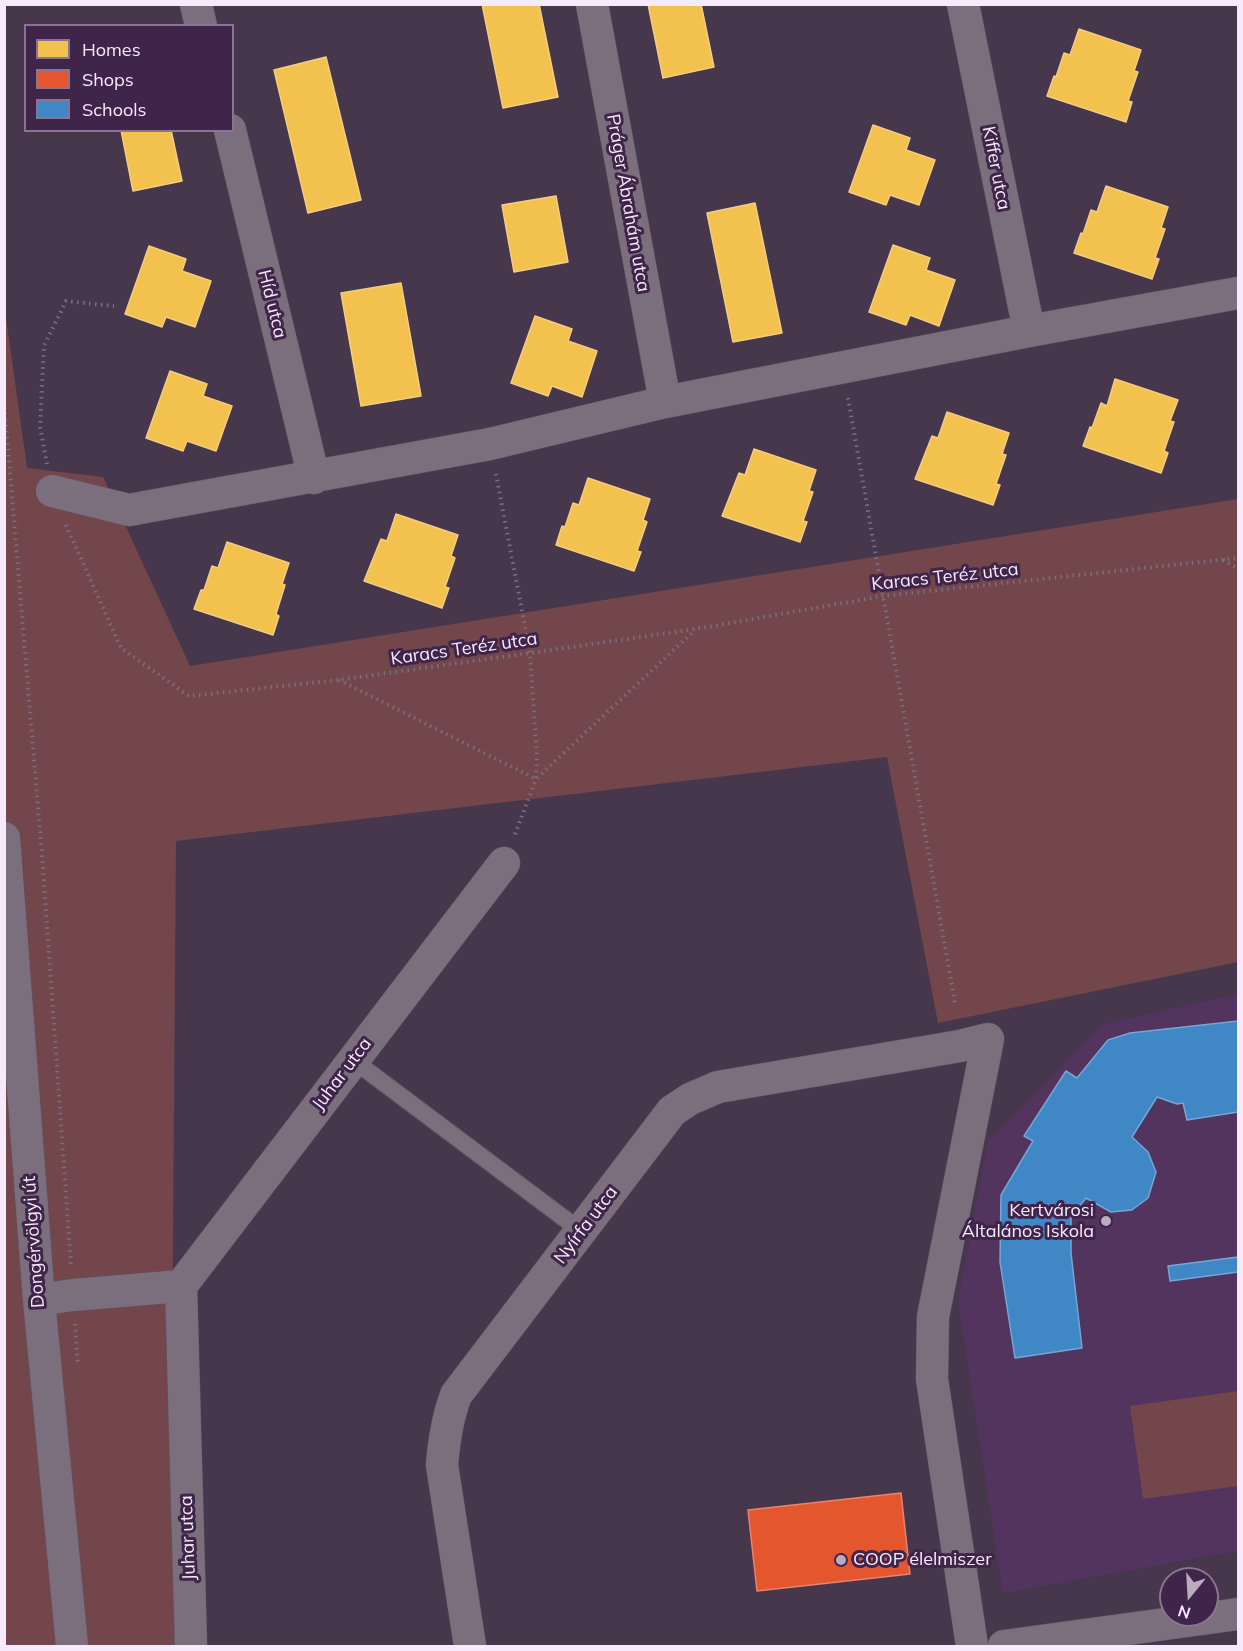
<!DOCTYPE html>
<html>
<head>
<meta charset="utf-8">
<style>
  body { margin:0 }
  #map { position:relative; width:1243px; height:1651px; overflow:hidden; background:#47374d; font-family:Mulish,sans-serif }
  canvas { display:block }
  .frame { position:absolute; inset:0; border:6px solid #f8eafd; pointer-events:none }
  .legend { position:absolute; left:24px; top:24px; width:210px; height:108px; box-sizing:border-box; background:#40254a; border:2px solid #8a7492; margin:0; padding:8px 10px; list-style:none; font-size:18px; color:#f8eafd }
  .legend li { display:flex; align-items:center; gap:12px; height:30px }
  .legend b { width:30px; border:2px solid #8a7492 }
  .north { position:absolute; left:1159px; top:1567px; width:60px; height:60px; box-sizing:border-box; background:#40254a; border:2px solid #8a7492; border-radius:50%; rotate:198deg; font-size:16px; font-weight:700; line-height:24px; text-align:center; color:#f8eafd }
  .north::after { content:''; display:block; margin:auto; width:21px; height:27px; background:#baabbf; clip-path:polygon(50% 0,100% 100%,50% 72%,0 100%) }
</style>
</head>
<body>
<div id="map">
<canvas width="1243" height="1651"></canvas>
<div class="frame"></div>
<ul class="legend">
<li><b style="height:16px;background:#f2c14e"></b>Homes</li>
<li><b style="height:16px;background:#e4572e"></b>Shops</li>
<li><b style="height:16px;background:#3f88c5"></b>Schools</li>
</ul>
<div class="north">N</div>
</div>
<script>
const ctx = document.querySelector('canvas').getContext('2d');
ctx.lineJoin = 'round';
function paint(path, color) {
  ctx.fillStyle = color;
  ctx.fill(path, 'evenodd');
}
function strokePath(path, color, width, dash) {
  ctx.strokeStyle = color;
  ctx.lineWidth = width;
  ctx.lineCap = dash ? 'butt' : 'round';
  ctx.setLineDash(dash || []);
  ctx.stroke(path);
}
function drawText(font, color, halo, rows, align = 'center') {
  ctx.font = font + ' Mulish,sans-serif';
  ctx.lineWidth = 6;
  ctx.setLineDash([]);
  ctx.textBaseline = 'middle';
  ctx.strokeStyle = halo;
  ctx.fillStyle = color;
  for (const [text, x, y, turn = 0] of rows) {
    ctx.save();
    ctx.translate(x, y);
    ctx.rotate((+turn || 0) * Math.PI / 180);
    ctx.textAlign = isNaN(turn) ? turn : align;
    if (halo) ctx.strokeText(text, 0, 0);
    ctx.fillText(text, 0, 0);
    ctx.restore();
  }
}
const built = new Path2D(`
  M1238 994V1551L1003 1593 958 1301 988 1142 1103 1024Z`);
const green = new Path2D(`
  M4 303 27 468 103 477 190 666 1238 499V962L938 1023 887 757 176 841 171 1499 189 1646H5Z
  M1238 1391V1486L1143 1499 1130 1406Z`);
const homes = new Path2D(`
  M482 4H539L558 97 503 108Z
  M648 4H701L714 67 663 78Z
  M1079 29 1141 50 1134 71 1138 72 1128 101 1132 102 1126 122 1047 96 1054 76 1056 77 1064 53 1070 55Z
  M326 57 361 200 308 213 274 70Z
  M873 125 910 138 906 150 935 160 919 205 890 195 886 205 849 192Z
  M121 130H171L182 181 133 191Z
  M1106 186 1168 207 1161 228 1165 229 1155 258 1159 259 1152 279 1074 253 1081 233 1083 234 1091 210 1097 212Z
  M556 196 568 262 514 272 502 205Z
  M755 203 782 333 733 342 707 213Z
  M893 245 930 258 926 270 955 280 939 326 910 315 906 325 869 312Z
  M149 246 186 259 182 271 211 281 195 327 166 317 162 327 125 314Z
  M401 283 421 396 361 406 341 293Z
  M535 316 572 329 568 341 597 351 582 397 552 386 548 396 511 383Z
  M170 371 207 384 203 396 232 406 216 451 187 441 183 451 146 438Z
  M1115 379 1178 400 1170 421 1174 422 1164 451 1168 453 1161 473 1083 446 1090 427 1092 428 1101 403 1107 406Z
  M947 412 1009 433 1002 454 1006 455 996 484 1000 485 993 505 915 479 932 436 938 438Z
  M754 449 816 470 809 491 813 492 803 521 807 522 800 542 722 516 739 473 745 475Z
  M588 478 650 499 643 520 647 522 637 551 641 552 634 571 556 545 562 526 565 527 573 503 579 505Z
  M396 514 458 535 451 556 455 558 445 587 449 588 442 608 364 581 381 539 387 541Z
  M227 542 289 563 282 584 285 585 276 614 279 616 273 635 194 609 201 590H204L212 566 218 568Z`);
const shops = new Path2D(`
  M901 1493 910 1574 757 1591 748 1510Z`);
const schools = new Path2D(`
  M1238 1021V1112L1187 1120 1183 1103 1177 1104 1157 1097 1132 1137 1148 1152 1156 1172 1148 1198 1132 1210 1111 1212 1086 1198 1071 1217V1253L1082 1348 1015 1358 1000 1262 1001 1195 1033 1141 1024 1136 1066 1071 1077 1078 1108 1040 1130 1033Z
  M1238 1257V1272L1170 1281 1168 1266Z`);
const path = new Path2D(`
  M848 398 955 1003
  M4 401 42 855 71 1266
  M47 464 40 427 44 346 66 301 114 306
  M496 474 530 653 537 758 536 779 514 837
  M66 525 121 648 189 696 338 680 530 653 696 629 883 596 1238 558
  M1223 560 1238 569
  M339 680 536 779 695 630
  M75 1324 78 1365`);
const service = new Path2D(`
  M353 1060 581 1231`);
const minor = new Path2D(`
  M196 4 201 26
  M592 4 665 402
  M963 4 1029 331
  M230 130 314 478
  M52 491 129 510 490 444 665 402 1029 331 1238 293
  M4 838 39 1300 72 1646
  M181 1286 191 1646
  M39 1300 73 1295 181 1286 504 863
  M470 1646 442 1465C444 1440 447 1419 456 1395L672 1111 690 1099 718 1087 960 1046 988 1039 933 1317 932 1379 972 1646
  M1004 1646 1238 1614`);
const markers = [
  [1106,1221,6,"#baabbf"],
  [841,1560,6,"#baabbf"]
];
const streetNames = [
  ["Kiffer utca",996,168,79],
  ["Práger Ábrahám utca",628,203,80],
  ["Híd utca",272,304,76],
  ["Karacs Teréz utca",945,577,-6],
  ["Karacs Teréz utca",464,649,-8],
  ["Juhar utca",342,1074,-53],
  ["Nyírfa utca",586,1225,-53],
  ["Dongérvölgyi út",34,1242,-94],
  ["Juhar utca",188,1538,-92]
];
const poiNames = [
  ["Kertvárosi",1094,1211],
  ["Általános Iskola",1094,1232],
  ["COOP élelmiszer",853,1560,"left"]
];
paint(built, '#53345e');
paint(green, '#72464b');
paint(homes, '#f2c14e');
strokePath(homes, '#f4cd82', 1.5);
paint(shops, '#e4572e');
strokePath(shops, '#ea836c', 1.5);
paint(schools, '#3f88c5');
strokePath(schools, '#76a5d6', 1.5);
strokePath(service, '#625566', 18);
strokePath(minor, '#625566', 33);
strokePath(path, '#7a6f7f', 4, [1.5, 4.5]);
strokePath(service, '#7b6f7e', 16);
strokePath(minor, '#7b6f7e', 32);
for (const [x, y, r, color] of markers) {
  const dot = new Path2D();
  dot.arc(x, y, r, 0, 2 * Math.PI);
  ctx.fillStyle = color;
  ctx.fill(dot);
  strokePath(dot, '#40254a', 2);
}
drawText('18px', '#f8eafd', '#40254a', streetNames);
drawText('18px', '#f8eafd', '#40254a', poiNames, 'right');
</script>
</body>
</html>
